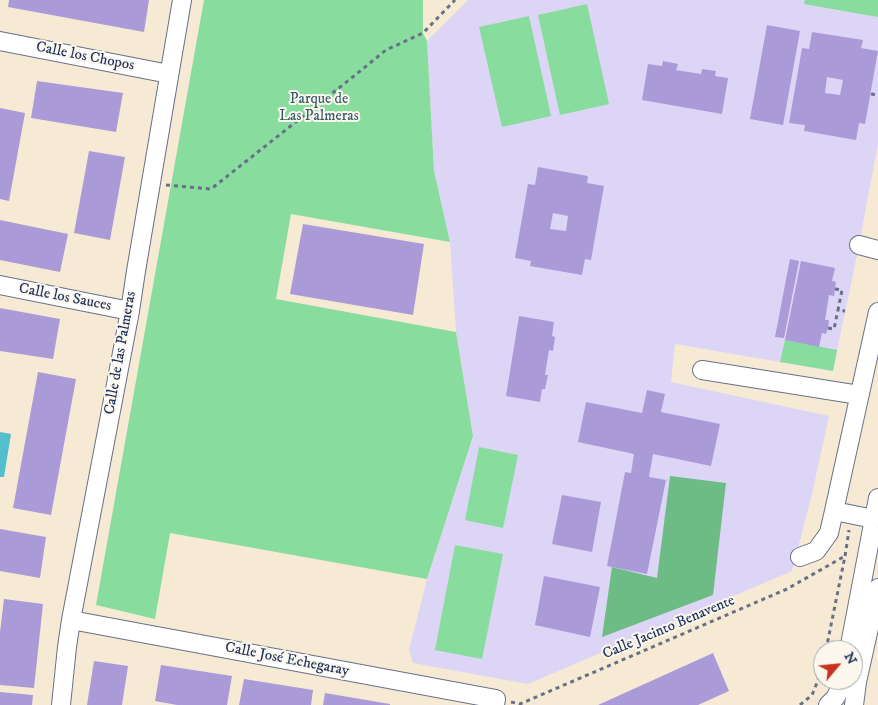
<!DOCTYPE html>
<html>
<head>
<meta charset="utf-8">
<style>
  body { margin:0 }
  #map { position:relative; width:878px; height:705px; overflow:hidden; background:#f7ead5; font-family:"IM FELL DW Pica",serif }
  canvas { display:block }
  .north { position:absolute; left:813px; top:640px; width:50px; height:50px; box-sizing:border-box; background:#fbf7ec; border:1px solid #a1a7b3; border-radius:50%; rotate:62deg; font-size:14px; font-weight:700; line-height:20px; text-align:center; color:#1b2f5e }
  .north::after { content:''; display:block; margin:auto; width:18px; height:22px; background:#c8321e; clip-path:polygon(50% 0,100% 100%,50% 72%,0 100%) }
</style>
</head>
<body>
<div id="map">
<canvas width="878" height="705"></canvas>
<div class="north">N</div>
</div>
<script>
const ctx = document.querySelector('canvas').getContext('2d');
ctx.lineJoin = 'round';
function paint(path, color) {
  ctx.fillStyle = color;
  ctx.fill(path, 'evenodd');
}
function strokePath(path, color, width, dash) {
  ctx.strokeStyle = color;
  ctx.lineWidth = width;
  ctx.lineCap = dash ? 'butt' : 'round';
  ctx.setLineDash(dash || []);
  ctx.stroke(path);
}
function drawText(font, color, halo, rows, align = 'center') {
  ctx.font = font + ' "IM FELL DW Pica",serif';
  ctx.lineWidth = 4;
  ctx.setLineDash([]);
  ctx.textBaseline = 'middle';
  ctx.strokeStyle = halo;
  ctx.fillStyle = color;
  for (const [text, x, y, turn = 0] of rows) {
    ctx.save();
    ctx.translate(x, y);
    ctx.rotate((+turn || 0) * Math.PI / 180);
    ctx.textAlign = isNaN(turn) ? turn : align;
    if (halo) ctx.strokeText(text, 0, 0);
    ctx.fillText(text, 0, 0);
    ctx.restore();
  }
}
const built = new Path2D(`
  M468 0H878V144L858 250 833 371 675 344 671 382 829 416 812 494 792 571 528 684 413 663 409 650 427 579 473 436 456 332 450 242 434 171 427 41Z`);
const green = new Path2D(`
  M204 0H423V33L427 41 434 171 450 242 291 214 276 299 456 332 473 436 427 579 170 533 155 619 96 605Z
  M805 0H878V17L804 4Z
  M587 4 609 104 560 115 538 15Z
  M529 16 551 116 502 127 479 27Z
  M785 340 837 350 833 371 780 362Z
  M479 447 518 455 503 528 465 520Z
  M455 545 503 554 482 659 435 650Z`);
const forest = new Path2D(`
  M670 476 726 483 713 595 602 637 612 567 657 578Z`);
const water = new Path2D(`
  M0 432 11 434 4 477H0Z`);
const building = new Path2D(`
  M9 0H149L144 32 8 7Z
  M767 25 800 31 783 125 750 119Z
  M812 32 863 40 861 48 878 51 865 124 859 123 856 140 804 131 805 125 789 123 802 48 809 49ZM827 77 843 80 840 95 825 93Z
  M663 61 678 64 676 70 701 74 702 69 716 71 715 76 728 78 722 114 642 100 648 64 662 66Z
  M37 81 123 93 116 132 31 118Z
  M0 108 25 113 9 201 0 199Z
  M89 151 125 157 110 240 74 233Z
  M538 167 588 176 587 183 604 186 591 260 585 259 582 275 530 266 531 261 515 258 528 184 535 185ZM553 213 568 216 566 231 550 229Z
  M0 220 68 234 60 272 0 260Z
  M303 224 424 244 413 315 290 294Z
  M790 259 799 261 784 338 775 337Z
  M801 261 835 268 832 281 836 282 834 296 829 295 825 320H829L828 328 826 334 822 333 819 347 785 340Z
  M0 308 60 319 53 359 0 351Z
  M519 316 554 322 552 336 555 337 553 351 549 350 545 375H548L545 389H542L540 402 506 396Z
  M38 372 76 379 51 515 13 508Z
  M647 390 665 394 661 412 720 424 711 466 653 454 649 477 666 480 647 574 607 566 625 472 631 473 634 454 578 442 586 402 642 413Z
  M562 495 601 502 592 552 552 544Z
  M0 529 46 537 40 578 0 571Z
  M544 576 600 587 590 637 535 625Z
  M4 599 43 604 34 688 0 685V632Z
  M713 653 729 691 698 705H598Z
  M94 661 128 666 122 705H87Z
  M161 665 232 676 227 705H177L155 701Z
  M244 679 313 690 311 705H239Z
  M0 692 33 695 32 705H0Z
  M325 693 390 704V705H323Z`);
const path = new Path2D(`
  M871 94 878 95
  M166 185 211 189 354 76 386 50 423 33 455 0
  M835 289 842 290 838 310 845 311
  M828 328 834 329 838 310
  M826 650 845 556 849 530
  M511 702 520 704 787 589 845 556
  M800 705 812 695 821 673 823 663`);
const minor = new Path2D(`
  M0 41 169 74
  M859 245 878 250
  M0 285 130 311
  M702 370 859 395
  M874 519 834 511 878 312
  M800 557 816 551 829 533 834 511
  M71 620 496 699 495 705
  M849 650 878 498
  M61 705 67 647 71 620 130 311 136 271 182 0
  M828 705 836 697 843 680
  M854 705 857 682 878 588`);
const streetNames = [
  ["Calle los Chopos",85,57,11],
  ["Calle los Sauces",65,298,11],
  ["Calle de las Palmeras",121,353,-80],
  ["Calle Jacinto Benavente",669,628,-23],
  ["Calle José Echegaray",287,660,11]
];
const parkNames = [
  ["Parque de",319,100],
  ["Las Palmeras",319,117]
];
paint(built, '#ddd5f6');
paint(green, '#87dc9e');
paint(forest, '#6dbc85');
paint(water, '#53bfce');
paint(building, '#ab9ad8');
strokePath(minor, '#687088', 20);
strokePath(path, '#687088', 3, [4, 4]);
strokePath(minor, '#fff', 18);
drawText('15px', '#1b2f5e', '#fbf7ec', streetNames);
drawText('15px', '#365a6e', '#fbf7ec', parkNames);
</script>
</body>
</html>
